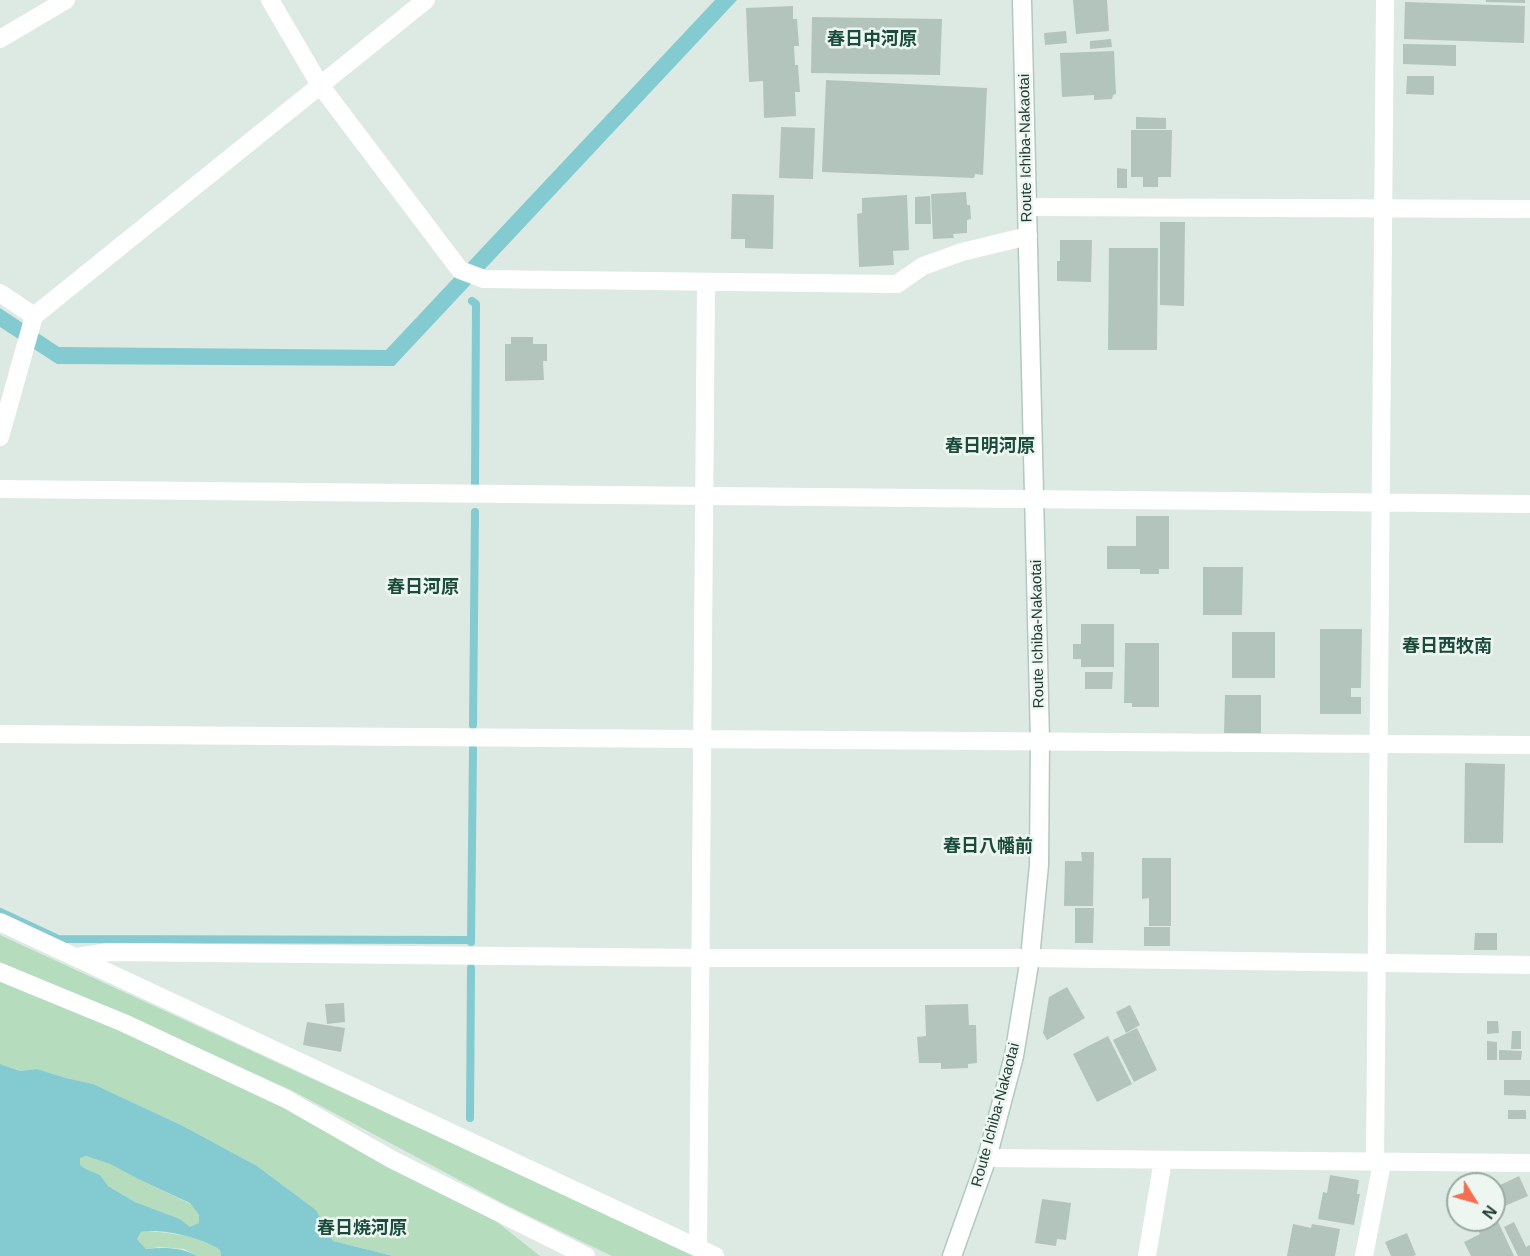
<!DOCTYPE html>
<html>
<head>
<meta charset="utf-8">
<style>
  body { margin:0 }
  #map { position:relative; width:1530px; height:1256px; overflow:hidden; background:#ddeae3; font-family:Helvetica,sans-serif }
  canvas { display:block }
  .north { position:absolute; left:1446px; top:1172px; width:60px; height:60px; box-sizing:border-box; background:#eef6f1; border:2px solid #9baaa4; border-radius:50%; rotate:127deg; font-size:16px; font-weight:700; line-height:24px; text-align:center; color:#1f3930 }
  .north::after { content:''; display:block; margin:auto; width:21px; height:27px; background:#f46f51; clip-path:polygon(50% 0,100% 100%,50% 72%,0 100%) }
</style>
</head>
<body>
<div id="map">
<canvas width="1530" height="1256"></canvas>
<div class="north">N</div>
</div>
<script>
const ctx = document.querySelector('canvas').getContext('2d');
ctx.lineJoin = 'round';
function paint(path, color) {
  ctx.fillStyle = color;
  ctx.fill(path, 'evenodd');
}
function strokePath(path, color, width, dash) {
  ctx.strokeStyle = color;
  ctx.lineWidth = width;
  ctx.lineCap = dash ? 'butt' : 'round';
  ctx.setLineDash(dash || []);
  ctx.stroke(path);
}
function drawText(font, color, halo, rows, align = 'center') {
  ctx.font = font + ' Helvetica,"Noto Sans JP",sans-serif';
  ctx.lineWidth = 5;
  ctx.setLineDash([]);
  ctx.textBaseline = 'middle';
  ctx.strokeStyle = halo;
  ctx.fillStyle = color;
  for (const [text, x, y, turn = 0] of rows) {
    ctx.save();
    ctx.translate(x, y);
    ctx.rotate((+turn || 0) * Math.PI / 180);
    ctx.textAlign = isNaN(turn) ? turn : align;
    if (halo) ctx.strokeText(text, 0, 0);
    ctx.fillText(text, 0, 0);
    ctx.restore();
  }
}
const green = new Path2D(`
  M0 935 697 1256H612L506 1205 291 1090 125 1015 0 962Z
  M0 981 123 1032 283 1107 496 1221 540 1256H393L333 1241 316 1210 257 1166 183 1126 93 1084 66 1078 37 1069 20 1071 0 1064Z
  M86 1156 110 1164 138 1179 191 1204 199 1215V1224L190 1227 180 1219 135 1202 108 1186 100 1175 86 1169 80 1165 79 1158Z
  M147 1231C171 1233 199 1236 220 1250L221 1256H197L184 1249 160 1247 146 1249 137 1239 141 1232Z`);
const water = new Path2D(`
  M715 0H737L394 366 57 364 0 327V308L59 347 386 350Z
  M0 1064 20 1071 37 1069 66 1078 93 1084 183 1126 257 1166 316 1210 333 1241 393 1256H221L220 1250C203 1238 161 1228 141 1232L137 1239 146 1249C165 1247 181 1247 197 1256H0ZM86 1156 110 1164 138 1179 190 1203 199 1215V1223L190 1227 180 1219 135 1202 108 1186 100 1175 86 1169 80 1165V1158Z`);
const stream = new Path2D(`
  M472 301 476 304 475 484
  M473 725 475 512
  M0 912 58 939 471 940
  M471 942 473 749
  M470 1118 471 968`);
const building = new Path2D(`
  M1073 0H1107L1109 31 1076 34Z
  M1486 0H1525V3L1486 2Z
  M1405 2 1525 6 1524 43 1404 39Z
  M793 6V19H797L799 46H794L795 65H798L800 92H795L796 116 764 118 763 81 749 82 746 8Z
  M812 17 942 19 940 75 811 73Z
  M1066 31 1067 43 1045 45 1044 33Z
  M1111 39 1112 47 1090 49V41Z
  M1403 44 1456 45V66L1403 64Z
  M1114 51 1116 94 1113 95 1112 99 1094 100V95L1062 97 1060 53Z
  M1407 76H1434V95L1406 94Z
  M826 80 987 88 983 175 975 174 974 178 822 172Z
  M1136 117 1166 118V129H1136Z
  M781 127 815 128 813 179 779 178Z
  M1131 130H1172L1171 177H1158V187H1143V177H1131Z
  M1117 168 1127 169V188H1117Z
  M966 192 967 205H970L971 219 967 220V233L953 234 954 238 933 239 931 194Z
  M732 194 774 195 773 249 745 248V239H731Z
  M907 195 909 250 893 251 894 265 859 267 857 214 862 213V198Z
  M930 196 931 224H915V197Z
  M1160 222H1185L1184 306 1160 305Z
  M1060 240H1092L1091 282 1057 281V261H1060Z
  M1109 248H1158L1157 350H1108Z
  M511 337H533V344H547V361H543L544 380 505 381V344H511Z
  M1136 516H1169V569H1159V574H1140V569H1107V546H1136Z
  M1203 567H1243L1242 615H1203Z
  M1081 624H1114V667H1081V659H1073V644H1081Z
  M1320 629H1362L1361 688H1351V697H1361V714H1320Z
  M1232 632H1275V678H1232Z
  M1125 643H1159V707H1132V703H1124Z
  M1085 672H1113L1112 689H1085Z
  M1225 695H1261V733H1224Z
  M1465 763 1505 764 1503 843H1464Z
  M1081 852H1094L1093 906H1064L1065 861H1082Z
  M1142 858H1171V926H1149V898L1142 899Z
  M1075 908H1094L1093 943H1075Z
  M1144 927H1170V946H1144Z
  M1475 933H1497V950H1474Z
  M1067 987 1085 1018 1047 1040 1043 1033 1049 997Z
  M344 1003 345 1022 327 1024 325 1004Z
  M968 1004 969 1025H976L977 1063 968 1064V1068L941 1069V1063H919L917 1037 926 1036 925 1005Z
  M1130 1005 1140 1025 1126 1033 1116 1012Z
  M1487 1021H1498L1499 1033 1487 1034Z
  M307 1022 345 1028 341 1052 303 1045Z
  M1137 1028 1157 1070 1134 1082 1113 1040Z
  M1512 1031H1521V1049H1511Z
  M1108 1036 1132 1084 1097 1102 1073 1054Z
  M1487 1041 1497 1042V1060H1487Z
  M1499 1050 1522 1051 1521 1060H1499Z
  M1504 1080H1530V1096L1504 1095Z
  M1508 1110H1526V1119H1508Z
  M1330 1175 1359 1180 1357 1194H1360L1354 1225 1318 1219 1323 1192 1327 1193Z
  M1519 1176 1528 1196 1498 1209 1494 1200V1188Z
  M1042 1199 1071 1203 1066 1240 1057 1239 1056 1246 1035 1243Z
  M1494 1213 1514 1256H1471L1464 1242 1480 1234 1473 1220H1494Z
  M1514 1222 1526 1247 1530 1245V1256H1518L1504 1227Z
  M1293 1224 1311 1228 1312 1224 1340 1229 1335 1256H1287Z
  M1407 1233 1416 1255 1413 1256H1391L1385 1242Z`);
const minor = new Path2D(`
  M270 0 320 85 460 270 484 279 897 284 923 266 962 252 1028 236
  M0 39 66 0
  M1027 207 1530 209
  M0 293 34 316
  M0 437 34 316 426 0
  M0 489 1530 504
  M0 734 1530 745
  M0 922 715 1256
  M76 957 109 952 701 958H1030L1530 965
  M0 972 124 1023 286 1099 391 1159 586 1256
  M987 1158 1530 1163
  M1375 1163 1385 0
  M698 1248 706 282
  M1147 1256 1163 1160
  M1364 1256 1382 1163`);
const secondary = new Path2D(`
  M952 1256 987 1158 1014 1056 1030 958 1039 865 1040 741 1022 0`);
const streetNames = [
  ["Route Ichiba-Nakaotai",1026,148,-91],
  ["Route Ichiba-Nakaotai",1038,634,-91],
  ["Route Ichiba-Nakaotai",996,1115,-75]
];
const quarterNames = [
  ["春日中河原",872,40],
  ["春日明河原",990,447],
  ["春日河原",423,588],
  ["春日西牧南",1447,647],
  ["春日八幡前",988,847],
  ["春日焼河原",362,1229]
];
paint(green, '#b5dcbd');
paint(water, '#83cad1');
strokePath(stream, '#83cad1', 8);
paint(building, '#b3c4bc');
strokePath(secondary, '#b1c9bf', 21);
strokePath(minor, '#fff', 18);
strokePath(secondary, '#fff', 18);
drawText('15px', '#1f3930', '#eef6f1', streetNames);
drawText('bold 18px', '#1b4b3c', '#eef6f1', quarterNames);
</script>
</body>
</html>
